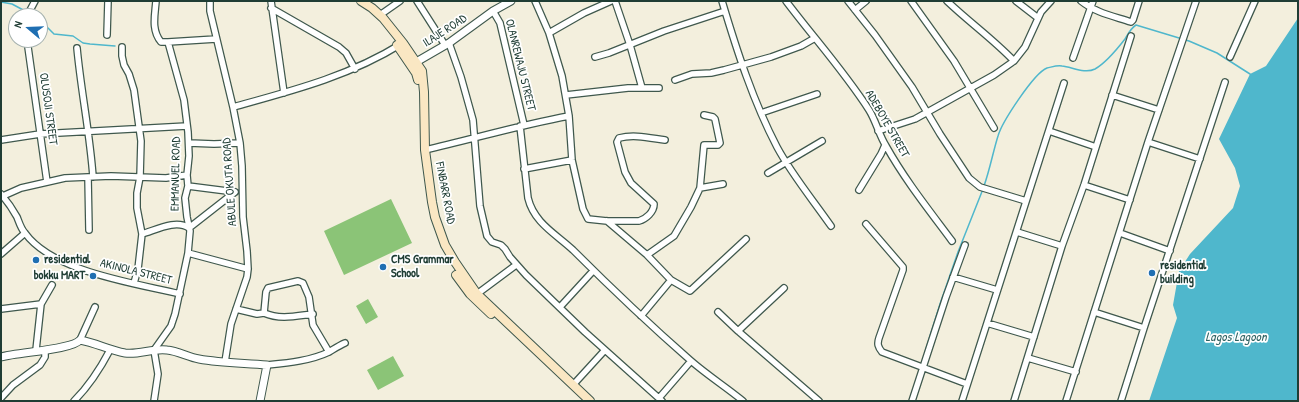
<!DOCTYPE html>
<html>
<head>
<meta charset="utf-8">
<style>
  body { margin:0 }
  #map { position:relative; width:1299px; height:402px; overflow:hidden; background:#f3efdd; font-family:"Patrick Hand",sans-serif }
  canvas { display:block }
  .frame { position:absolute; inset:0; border:2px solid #1f3d34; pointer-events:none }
  .north { position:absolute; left:8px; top:8px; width:40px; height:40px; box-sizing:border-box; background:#fff; border:1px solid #a5b1ae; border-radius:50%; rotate:289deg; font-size:11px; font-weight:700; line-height:16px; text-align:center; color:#1f3d34 }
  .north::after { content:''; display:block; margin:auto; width:14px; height:18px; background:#1f6fb2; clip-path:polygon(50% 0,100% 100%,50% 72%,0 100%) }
</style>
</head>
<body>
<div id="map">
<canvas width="1299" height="402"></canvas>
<div class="frame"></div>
<div class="north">N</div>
</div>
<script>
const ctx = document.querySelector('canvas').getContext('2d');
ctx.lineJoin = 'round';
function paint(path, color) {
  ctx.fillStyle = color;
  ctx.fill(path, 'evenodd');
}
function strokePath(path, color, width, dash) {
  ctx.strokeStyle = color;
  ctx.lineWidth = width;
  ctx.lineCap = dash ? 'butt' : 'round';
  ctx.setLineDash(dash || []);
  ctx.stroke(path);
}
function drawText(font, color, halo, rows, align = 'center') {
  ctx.font = font + ' "Patrick Hand",sans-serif';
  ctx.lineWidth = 3.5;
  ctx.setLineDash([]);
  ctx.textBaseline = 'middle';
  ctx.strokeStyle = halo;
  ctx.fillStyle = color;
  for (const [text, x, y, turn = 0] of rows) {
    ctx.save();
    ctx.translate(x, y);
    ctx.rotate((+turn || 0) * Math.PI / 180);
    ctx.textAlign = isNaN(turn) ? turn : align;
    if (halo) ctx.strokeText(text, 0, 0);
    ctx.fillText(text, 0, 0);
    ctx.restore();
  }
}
const green = new Path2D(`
  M391 199 412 243 344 275 324 231Z
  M368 299 378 317 366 324 356 306Z
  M393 356 404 376 378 390 367 370Z`);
const water = new Path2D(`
  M1298 18V401H1149L1177 318 1173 305 1179 271 1190 254 1233 208 1240 186 1235 168 1219 139 1250 74 1266 66Z`);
const stream = new Path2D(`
  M1 2 12 4 27 12
  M30 14 35 16
  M40 20 54 34 73 36 83 43 90 44 115 46
  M984 186C990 169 993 152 998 136 1002 122 1034 73 1047 68 1052 67 1057 65 1062 66 1072 67 1085 74 1095 69 1104 64 1118 48 1125 39 1128 34 1131 28 1136 25L1189 41 1217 53 1250 74
  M925 352 940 304 958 252 983 189`);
const minor = new Path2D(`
  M210 1V11L233 107 240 143 242 166 243 217 247 251 248 269 247 277 231 324 225 362
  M271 1 284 93
  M417 1 445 45
  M535 1 549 33 562 76 569 116 572 160 583 209 588 219 607 221H639C646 219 654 212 654 204L631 183 625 172 617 142 619 138C634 134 650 138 665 140
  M615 1 630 45 642 88
  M722 1C737 51 753 101 777 147 792 175 813 200 831 226
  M786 1C813 37 844 71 869 110 876 121 879 135 886 146 905 180 929 210 952 241
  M848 1 875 35 912 87 940 134 969 178 980 187 1026 201
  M911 1 954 61 994 128
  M947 1C969 22 993 39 1014 61
  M1016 1 1038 18
  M1081 1C1096 13 1113 16 1131 22L1133 20 1139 1
  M271 8 339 47 346 53 355 69
  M855 10 866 1
  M493 11 500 23 524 125
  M380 15 400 1
  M27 16 35 1
  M549 33 584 13 611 1
  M107 35 108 1
  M27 40 47 182
  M168 42 216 39
  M449 43 461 77 473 120 480 206 487 236 492 242 501 245 505 249 510 257 526 275 585 332 662 401
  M122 47V56L124 65 129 74 134 90 141 141 140 177 137 193V208L142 234 138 269 134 283
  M77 48C81 91 90 134 93 177
  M595 57 609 53 664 31 725 11
  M1230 57 1255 1
  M1073 58 1093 1
  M675 80 692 74 711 73 724 70 771 57 801 46 815 38
  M566 95 628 88H659
  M1112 95 1159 110
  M233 107C291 91 350 76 401 44
  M761 113 817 94
  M520 126 528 198C534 223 556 234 573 250 611 288 650 325 690 360 707 375 726 387 743 401
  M878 131 915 119 994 75 1014 61 1025 47 1041 12 1051 1
  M1049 131 1096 147
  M1 140 40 134 187 126
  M1148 142 1200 159
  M189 143 214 144 240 143
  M425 150C473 139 520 125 569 116
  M524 169 572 160
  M768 173 822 141
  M88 177 89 230
  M1084 185 1130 200
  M188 186 235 192
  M700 188 723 184
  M859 190 881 154 885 145
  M1 194C7 201 12 208 17 217 19 222 21 229 25 233 53 272 135 283 180 294
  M3 196 21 188 65 178 111 176 166 178 187 175
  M607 221 647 255 671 280 690 291 746 239
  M866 224 903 267V270L879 338C877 344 878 347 882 352L967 384
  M1017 232 1062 246
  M1120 233 1170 251
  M142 234C156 230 176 219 189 228L235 192
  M188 253 248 269
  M1 254 25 233
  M647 255 674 236 691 207 700 188 704 145H718L720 143 715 119 713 117 704 115
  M953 277 997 290
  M784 288 738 331 819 401
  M477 294 516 265
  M560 307 593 271
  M1 309 41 304
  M236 309 257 314 264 313 266 292 268 288 298 281 303 283 309 297 313 325 329 352
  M718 312 738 331
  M1094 312 1144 328
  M264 313C280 320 296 316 313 314
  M641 316 671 280
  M987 323 1034 337
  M80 340 95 307
  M36 350 41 304 52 285
  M1028 358 1076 372
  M267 365C287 363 310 361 329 352 334 349 340 345 345 343
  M573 385 605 350
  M1 398 13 385 40 365 45 357V350
  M659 398 691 361
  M74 401C89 386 100 369 110 350
  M154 401 158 374 154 350 171 326 175 314 188 253 190 231 187 217 185 198 188 186 187 175 189 156 188 132 184 100 168 42H161C151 30 155 15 156 1
  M912 401 946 297 965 245
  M962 401 1064 83
  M1014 401 1062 246 1084 185 1131 36
  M1066 401 1148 142 1196 1
  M1121 401 1144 328 1225 82`);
const tertiary = new Path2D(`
  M411 65 449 43 493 11 511 1
  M1 357C17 352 72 350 80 340 96 343 109 350 125 353 139 355 153 348 167 350 178 351 188 357 199 359 221 363 244 363 267 365L260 401`);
const secondary = new Path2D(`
  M361 1 372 8 383 18 403 43 422 71 424 92 425 150 432 202 435 217 445 245 455 262 477 294 590 401
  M397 45 416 73 418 80
  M456 275 470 294 491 314`);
const markers = [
  [36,260,4,"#1f6fb2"],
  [383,267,4,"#1f6fb2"],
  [1152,273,4,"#1f6fb2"],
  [93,276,4,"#1f6fb2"]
];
const streetNames = [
  ["ILAJE ROAD",445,31,-33],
  ["OLANREWAJU STREET",520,65,76],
  ["OLUSOJI STREET",48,109,82],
  ["ADEBOYE STREET",887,124,60],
  ["EMMANUEL ROAD",176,174,-89],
  ["ABULE OKUTA ROAD",230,182,-94],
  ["FINBARR ROAD",445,193,79],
  ["AKINOLA STREET",136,272,14]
];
const poiNames = [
  ["residential",44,260],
  ["CMS Grammar",391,260],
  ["School",391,274],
  ["residential",1160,266],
  ["building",1160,280],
  ["bokku MART",85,276,"right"]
];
const waterNames = [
  ["Lagos Lagoon",1236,338]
];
paint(green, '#8bc477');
paint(water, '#4fb7cc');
strokePath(stream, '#4fb7cc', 1.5);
strokePath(minor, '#3f584d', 8);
strokePath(tertiary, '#3f584d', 9);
strokePath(secondary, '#3f584d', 10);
strokePath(minor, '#fff', 5.5);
strokePath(tertiary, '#fff', 7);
strokePath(secondary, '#fae7c3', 8);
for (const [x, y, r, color] of markers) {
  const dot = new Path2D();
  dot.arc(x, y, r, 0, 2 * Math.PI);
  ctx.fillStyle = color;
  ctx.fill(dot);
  strokePath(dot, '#fff', 1.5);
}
drawText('12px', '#1f3d34', '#fff', streetNames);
drawText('bold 12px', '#1f3d34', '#fff', poiNames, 'left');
drawText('italic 13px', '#2d6262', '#fff', waterNames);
</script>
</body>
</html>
